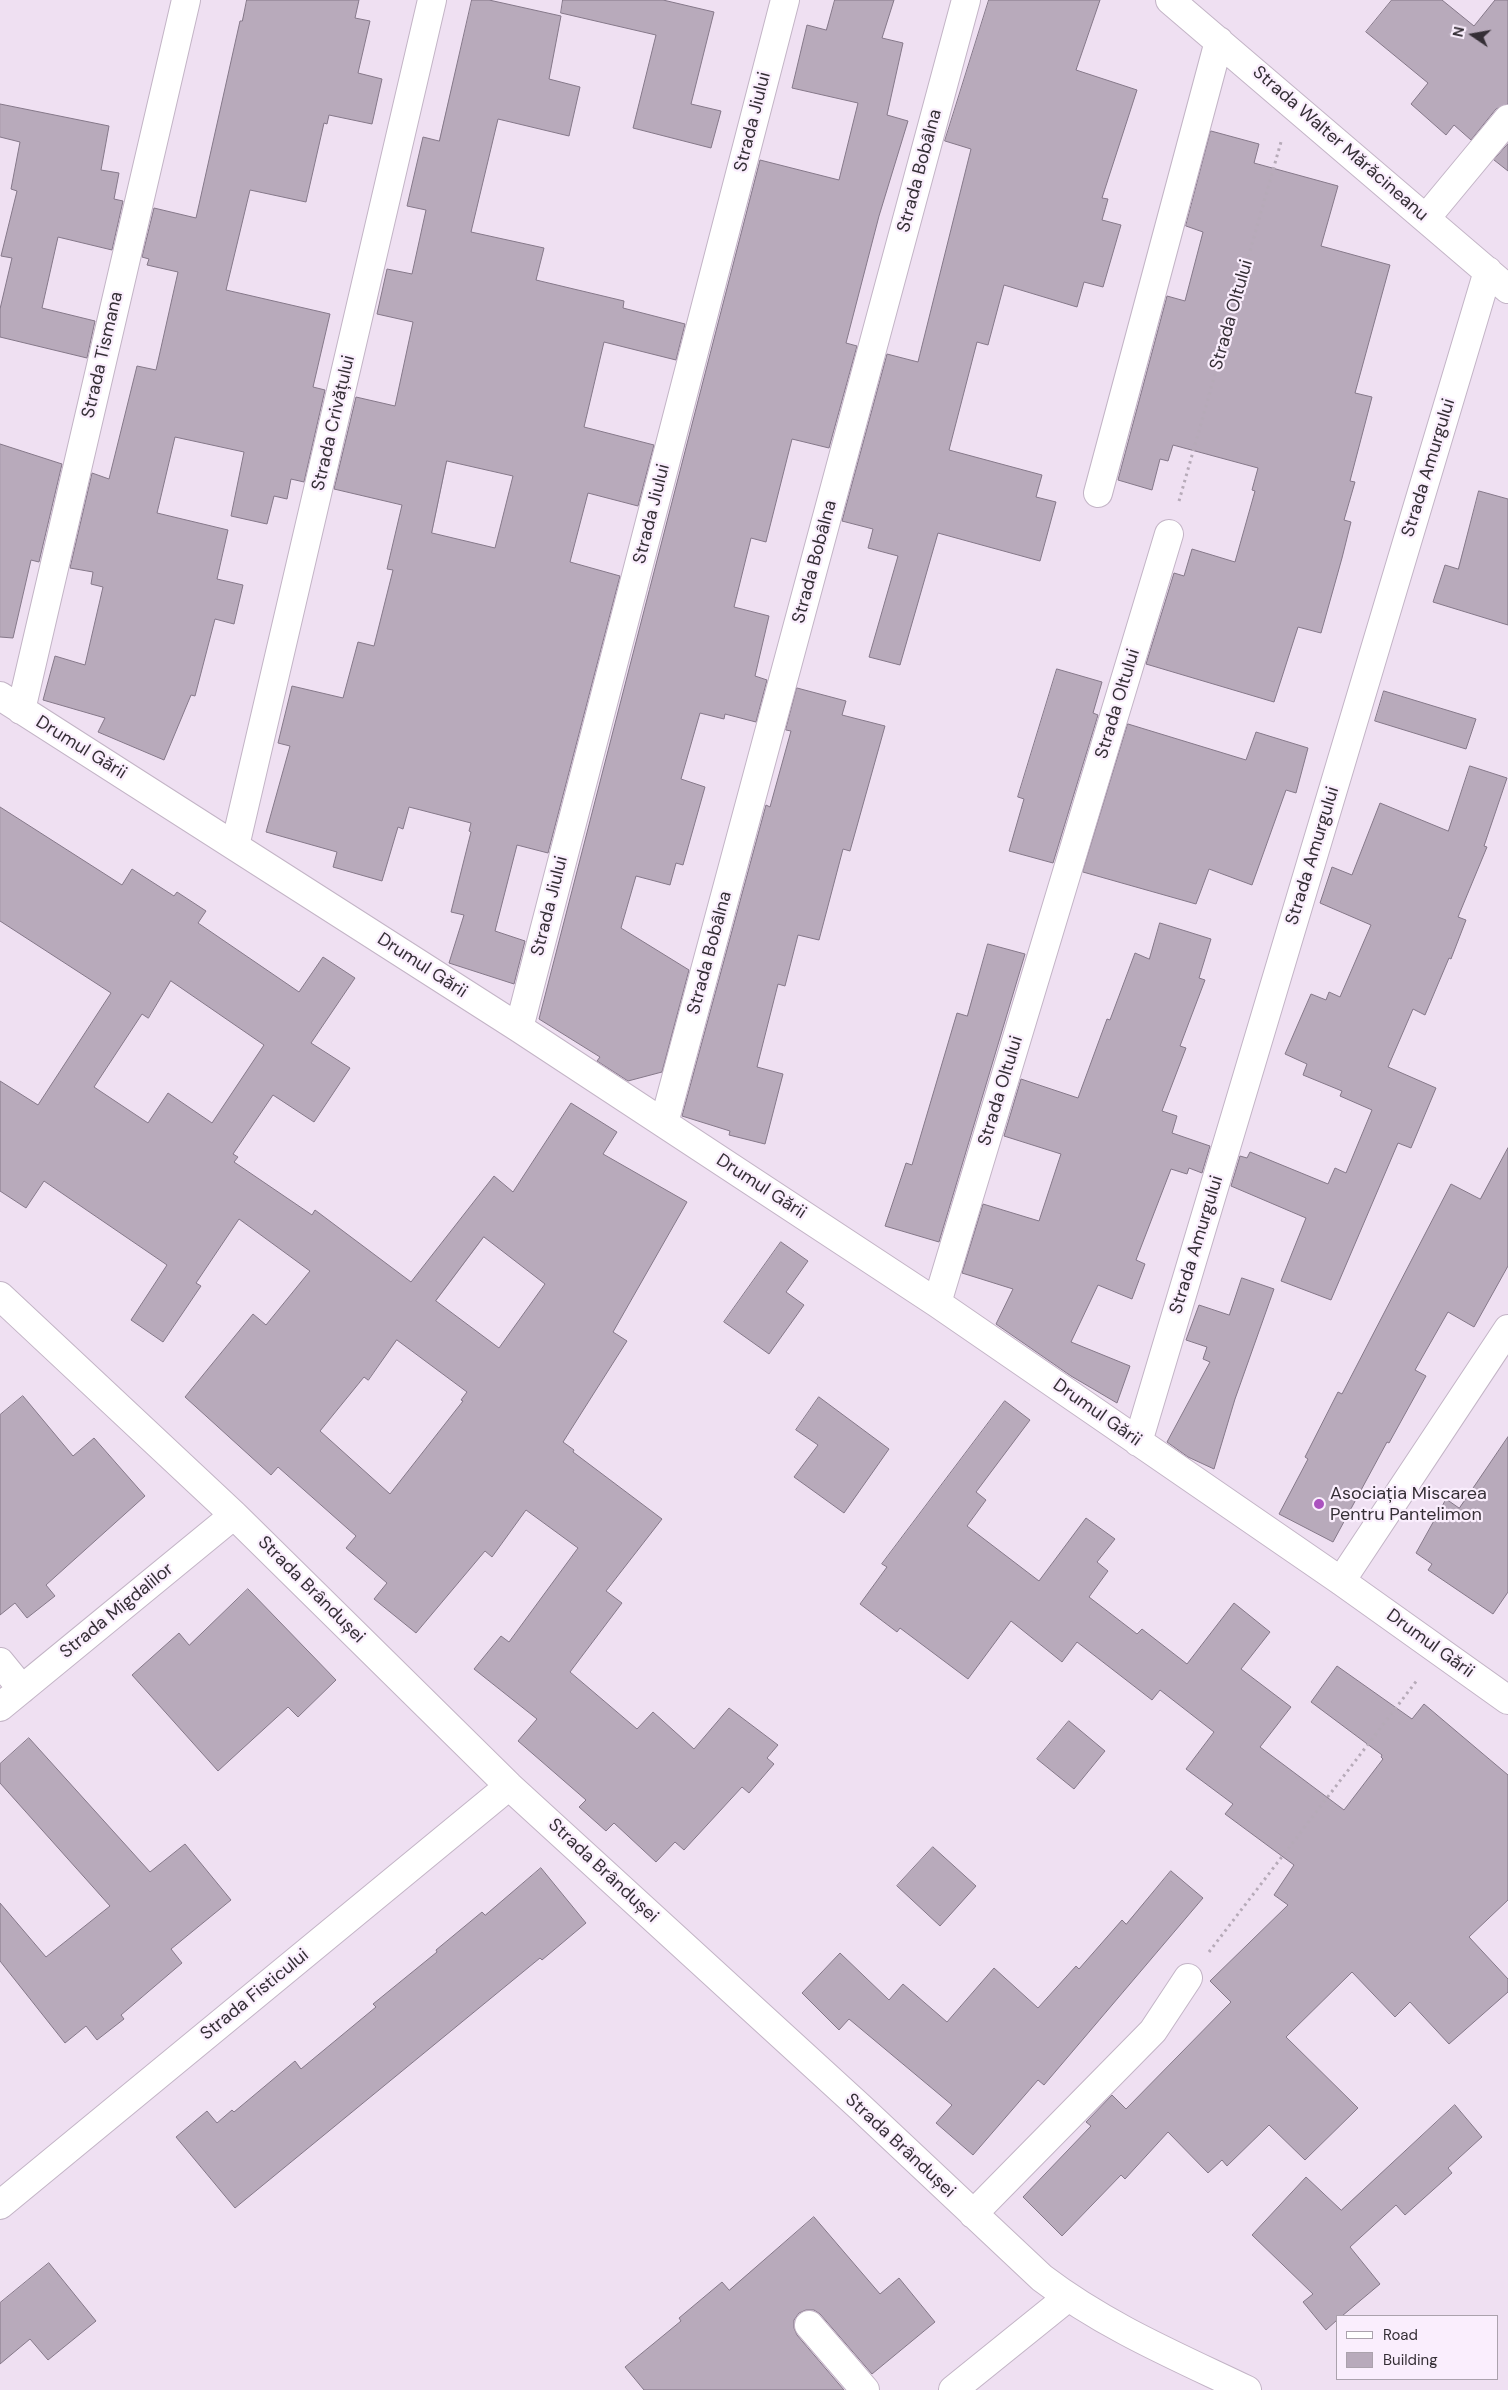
<!DOCTYPE html>
<html>
<head>
<meta charset="utf-8">
<style>
  body { margin:0 }
  #map { position:relative; width:1508px; height:2390px; overflow:hidden; background:#efe0f2; font-family:"DM Sans",sans-serif }
  canvas { display:block }
  .legend { position:absolute; left:1336px; top:2315px; width:162px; height:65px; box-sizing:border-box; background:#faeefd; border:1px solid #aba2ad; margin:0; padding:6px 9px; list-style:none; font-size:15px; color:#352f36 }
  .legend li { display:flex; align-items:center; gap:10px; height:25px }
  .legend b { width:25px; border:1px solid #aba2ad }
  .north { position:absolute; left:1448px; top:10px; width:50px; height:50px; -webkit-text-stroke:4px #faeefd; paint-order:stroke; rotate:282deg; font-size:14px; font-weight:700; line-height:20px; text-align:center; color:#352f36 }
  .north::after { content:''; display:block; margin:auto; width:18px; height:22px; background:#352f36; clip-path:polygon(50% 0,100% 100%,50% 72%,0 100%) }
</style>
</head>
<body>
<div id="map">
<canvas width="1508" height="2390"></canvas>
<ul class="legend">
<li><b style="height:6px;background:#fff"></b>Road</li>
<li><b style="height:14px;background:#b8aabb"></b>Building</li>
</ul>
<div class="north">N</div>
</div>
<script>
const ctx = document.querySelector('canvas').getContext('2d');
ctx.lineJoin = 'round';
function paint(path, color) {
  ctx.fillStyle = color;
  ctx.fill(path, 'evenodd');
}
function strokePath(path, color, width, dash) {
  ctx.strokeStyle = color;
  ctx.lineWidth = width;
  ctx.lineCap = dash ? 'butt' : 'round';
  ctx.setLineDash(dash || []);
  ctx.stroke(path);
}
function drawText(font, color, halo, rows, align = 'center') {
  ctx.font = font + ' "DM Sans",sans-serif';
  ctx.lineWidth = 4.5;
  ctx.setLineDash([]);
  ctx.textBaseline = 'middle';
  ctx.strokeStyle = halo;
  ctx.fillStyle = color;
  for (const [text, x, y, turn = 0] of rows) {
    ctx.save();
    ctx.translate(x, y);
    ctx.rotate((+turn || 0) * Math.PI / 180);
    ctx.textAlign = isNaN(turn) ? turn : align;
    if (halo) ctx.strokeText(text, 0, 0);
    ctx.fillText(text, 0, 0);
    ctx.restore();
  }
}
const building = new Path2D(`
  M247 0H359L355 18 370 21 358 73 382 79 372 124 329 115 327 124 324 123 306 202 250 190 226 290 330 314 313 387 325 390 304 482 291 479 287 499 274 496 267 524 231 516 244 452 175 437 157 513 228 530 217 579 243 585 234 624 215 619 195 696 191 695 164 760 98 732 105 718 43 700 55 656 85 665 103 587 91 584 93 572 70 568 92 473 109 479 137 366 156 370 178 272 147 265 149 259 142 257 154 208 196 218 240 21H242Z
  M472 0H489L561 16 549 79 580 87 569 136 498 119 471 232 544 248 536 280 624 301 623 308 685 324 676 360 604 342 584 427 654 445 638 506 588 493 570 562 620 576 548 853 517 845 495 931 525 941 514 984 449 963 464 915 451 912 471 832 469 831 471 823 409 807 403 829 398 827 382 881 333 867 337 852 266 832 290 746 278 743 292 686 343 698 358 642 374 646 393 570 387 569 402 505 334 489 356 397 395 406 413 322 377 314 387 269 412 274 426 210 407 206 423 137 439 141ZM447 461 513 476 495 548 432 533Z
  M563 0H663L714 12 691 104 721 111 711 148 633 128 656 35 561 13Z
  M835 0H894L882 38 903 43 887 115 908 121 879 216 846 343 857 346 829 448 792 439 766 542 751 538 734 607 769 616 755 676 767 680 756 722 725 714 724 719 700 713 681 779 705 787 683 865 676 863 670 885 636 876 621 928 689 970 662 1072 628 1081 597 1061 600 1057 539 1019 760 160 839 180 858 103 792 88 807 25 826 30Z
  M989 0H1100L1076 70 1137 90 1102 198 1108 199 1102 220 1121 225 1103 287 1084 282 1077 307 1004 285 988 345 977 342 949 450 1042 475 1036 497 1056 502 1040 561 938 533 900 665 869 657 898 556 868 548 873 529 842 521 887 354 918 362 971 149 945 141Z
  M1392 0H1442L1474 26 1495 0H1508V104L1496 109 1471 140 1454 125 1446 135 1411 104 1428 83 1366 32Z
  M0 104 109 126 101 170 119 173 114 199 123 201 112 250 58 237 42 308 95 321 87 358 0 337V309L12 258 1 256 17 191 11 189 20 142 0 137Z
  M1211 131 1259 144 1254 163 1338 186 1321 246 1390 265 1355 393 1372 397 1350 481 1355 482 1344 520 1351 522 1342 558 1321 633 1298 627 1274 702 1146 664 1174 573 1184 576 1192 549 1235 562 1255 491 1252 490 1258 468 1173 445 1168 461 1160 459 1152 490 1118 480 1167 296 1185 301 1203 232 1186 226Z
  M1508 144V171L1494 160Z
  M0 444 62 464 39 562 31 560 13 638 0 637Z
  M1479 491 1508 499V625L1433 602 1445 565 1458 569Z
  M1057 669 1102 682 1093 713 1098 715 1053 863 1009 851 1024 799 1018 797Z
  M797 688 846 701 842 715 885 726 850 851 843 849 819 940 798 935 785 986 778 984 757 1067 783 1074 765 1144 729 1135 730 1131 682 1116 766 805 770 807 791 731 786 730Z
  M1384 691 1476 719 1466 749 1375 721Z
  M1128 724 1246 760 1256 732 1308 748 1296 793 1286 790 1252 885 1209 869 1196 904 1083 872Z
  M1470 766 1507 778 1484 846 1487 847 1458 917 1466 920 1451 959 1449 958 1425 1015 1413 1009 1388 1067 1436 1088 1411 1148 1398 1143 1331 1300 1281 1281 1306 1218 1231 1186 1240 1156 1247 1158 1250 1152 1328 1184 1335 1168 1346 1173 1372 1110 1340 1096 1342 1091 1303 1075 1307 1064 1285 1054 1311 994 1326 1000 1329 992 1340 997 1371 925 1320 903 1332 867 1352 875 1380 803 1448 831Z
  M0 807 122 885 132 869 174 896 177 892 206 911 198 923 299 992 323 957 355 978 311 1043 350 1068 314 1122 273 1095 233 1154 238 1157 234 1162 312 1215 315 1210 411 1282 494 1176 513 1192 571 1103 617 1132 603 1154 687 1202 613 1332 627 1341 563 1442 574 1450 573 1452 662 1519 606 1591 622 1603 570 1672 637 1729 653 1712 694 1749 729 1708 778 1745 767 1758 774 1764 749 1793 742 1787 684 1850 675 1842 656 1862 614 1823 606 1831 579 1807 586 1800 518 1741 537 1719 474 1669 501 1636 509 1642 578 1548 526 1510 492 1557 485 1551 416 1633 374 1599 387 1583 346 1548 356 1536 278 1467 271 1475 185 1397 253 1314 266 1325 310 1271 239 1219 196 1283 201 1286 163 1342 131 1320 167 1265 44 1181 26 1208 0 1191V1081L38 1105 111 993 0 921ZM171 981 264 1045 212 1123 168 1093 148 1123 94 1087 142 1014 148 1018ZM484 1237 545 1284 499 1348 436 1301ZM397 1340 467 1392 461 1400 463 1401 390 1494 320 1431 364 1377 368 1380Z
  M1160 923 1211 939 1199 978 1205 980 1180 1046 1186 1048 1162 1111 1177 1116 1172 1133 1210 1146 1202 1173 1189 1168 1187 1174 1171 1169 1136 1260 1145 1264 1132 1299 1098 1285 1071 1342 1130 1366 1117 1403 1071 1376 996 1324 1013 1289 962 1273 983 1204 1039 1221 1061 1154 1004 1136 1021 1079 1078 1098 1107 1019 1110 1020 1135 953 1149 959Z
  M988 944 1025 954 939 1242 885 1226 906 1163 912 1165 957 1013 967 1016Z
  M1508 1148V1266L1474 1327 1448 1312 1415 1370 1426 1376 1389 1443 1387 1442 1333 1542 1279 1514 1308 1459 1305 1457 1338 1392 1342 1394 1451 1184 1480 1199Z
  M781 1242 808 1261 786 1292 804 1305 769 1354 724 1322Z
  M1242 1278 1274 1289 1235 1399 1214 1469 1188 1457 1167 1442 1210 1362 1203 1359 1207 1347 1186 1340 1199 1305 1229 1315Z
  M23 1396 73 1456 94 1438 145 1496 46 1585 55 1596 27 1618 15 1603 0 1615V1415Z
  M819 1397 889 1449 844 1513 794 1477 818 1445 796 1430Z
  M1005 1401 1030 1420 976 1492 986 1500 967 1526 1039 1581 1086 1518 1115 1539 1097 1562 1108 1571 1089 1597 1137 1634 1142 1629 1187 1664 1234 1603 1270 1632 1241 1669 1291 1707 1260 1747 1344 1810 1383 1759 1381 1757 1382 1755 1311 1702 1337 1666 1412 1719 1424 1704 1508 1775V1900L1469 1937 1508 1979V1992L1449 2044 1410 2002 1395 2017 1352 1972 1286 2037 1358 2108 1305 2160 1269 2125 1227 2166 1222 2160 1208 2173 1168 2132 1125 2179 1121 2175 1062 2236 1023 2197 1091 2126 1086 2122 1112 2095 1126 2109 1231 2002 1210 1981 1288 1905 1274 1895 1294 1865 1225 1814 1233 1804 1186 1769 1214 1732 1160 1690 1152 1700 1077 1642 1062 1662 1011 1621 968 1679 900 1628 897 1632 860 1604 887 1567 882 1564Z
  M1508 1437V1592L1493 1614 1428 1570 1432 1564 1416 1553 1446 1499 1459 1508Z
  M248 1589 336 1680 298 1717 288 1707 218 1771 132 1675 179 1633 189 1645Z
  M1069 1721 1105 1751 1074 1789 1037 1759Z
  M29 1738 150 1872 185 1844 231 1900 171 1949 182 1963 121 2015 124 2019 97 2040 86 2026 65 2043 0 1961V1903L46 1957 110 1906 0 1783V1764Z
  M933 1847 976 1886 940 1926 897 1886Z
  M541 1868 586 1923 542 1960 540 1958 235 2208 176 2137 207 2111 217 2123 232 2110 234 2112 295 2061 301 2069 376 2007 373 2004 437 1952 436 1950 482 1912 485 1915Z
  M1171 1871 1203 1898 1044 2085 1038 2080 973 2155 936 2123 952 2105 849 2019 839 2030 802 1993 840 1953 889 2000 903 1984 947 2022 994 1968 1038 2008 1076 1966 1079 1969 1122 1920 1126 1924Z
  M1455 2105 1482 2137 1448 2168 1452 2173 1405 2215 1396 2205 1350 2247 1380 2284 1342 2316H1337V2320L1326 2330 1303 2302 1313 2294 1252 2235 1306 2177 1341 2210Z
  M814 2217 880 2294 899 2278 935 2322 872 2374 820 2314 814 2310H806L799 2313 794 2320V2328L797 2335 844 2390H644L625 2367 681 2321 679 2318 722 2282 729 2290Z
  M49 2263 96 2321 48 2360 30 2339 0 2364V2303Z`);
const path = new Path2D(`
  M1179 501 1281 142
  M1209 1952 1418 1679`);
const minor = new Path2D(`
  M1170 0 1508 289
  M1426 218 1508 119
  M1098 493 1219 41
  M0 696 519 1028 937 1303 1341 1581 1508 1700
  M21 710 186 0
  M235 846 432 0
  M519 1028 785 0
  M664 1123 966 0
  M0 1296 234 1515 509 1786 860 2107 1042 2278C1105 2326 1176 2356 1247 2390
  M937 1303 1169 534
  M1138 1442 1488 271
  M1341 1581 1508 1329
  M0 1662 22 1689
  M0 1707 234 1515
  M0 2205 509 1786
  M973 2214 1153 2031 1188 1978
  M809 2325 865 2390
  M953 2390 1067 2298`);
const markers = [
  [1319,1504,6,"#ab52bf"]
];
const streetNames = [
  ["Strada Jiului",753,122,-76],
  ["Strada Walter Mărăcineanu",1340,144,41],
  ["Strada Bobâlna",920,171,-75],
  ["Strada Oltului",1232,315,-74],
  ["Strada Tismana",103,355,-77],
  ["Strada Crivățului",334,423,-77],
  ["Strada Amurgului",1429,468,-73],
  ["Strada Jiului",652,514,-76],
  ["Strada Bobâlna",815,562,-75],
  ["Strada Oltului",1118,704,-73],
  ["Drumul Gării",81,748,32],
  ["Strada Amurgului",1313,856,-73],
  ["Strada Jiului",550,906,-76],
  ["Strada Bobâlna",710,953,-75],
  ["Drumul Gării",422,966,33],
  ["Strada Oltului",1001,1091,-73],
  ["Drumul Gării",761,1187,33],
  ["Strada Amurgului",1197,1245,-73],
  ["Drumul Gării",1097,1413,35],
  ["Strada Brândușei",311,1590,45],
  ["Strada Migdalilor",117,1611,-39],
  ["Drumul Gării",1430,1644,36],
  ["Strada Brândușei",603,1871,43],
  ["Strada Fisticului",255,1995,-39],
  ["Strada Brândușei",900,2146,43]
];
const poiNames = [
  ["Asociația Miscarea",1330,1494],
  ["Pentru Pantelimon",1330,1515]
];
paint(building, '#b8aabb');
strokePath(building, '#857889', 1);
strokePath(minor, '#c3b4c6', 30);
strokePath(path, '#b6aab8', 3, [2.5, 4]);
strokePath(minor, '#fff', 28);
for (const [x, y, r, color] of markers) {
  const dot = new Path2D();
  dot.arc(x, y, r, 0, 2 * Math.PI);
  ctx.fillStyle = color;
  ctx.fill(dot);
  strokePath(dot, '#faeefd', 2);
}
drawText('18px', '#352f36', '#faeefd', streetNames);
drawText('18px', '#352f36', '#faeefd', poiNames, 'left');
</script>
</body>
</html>
